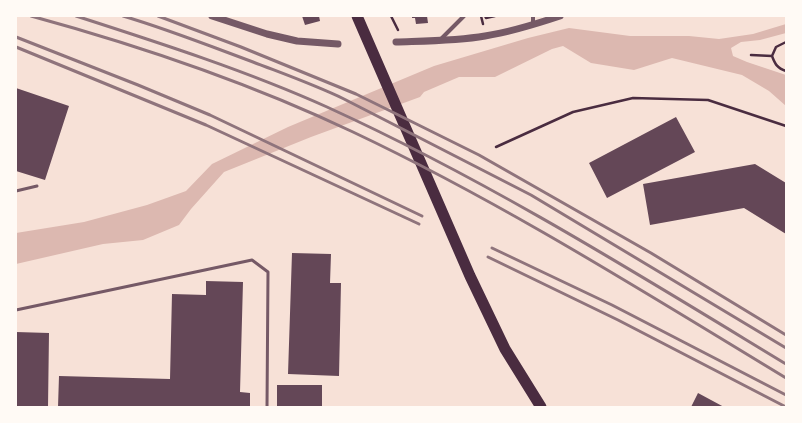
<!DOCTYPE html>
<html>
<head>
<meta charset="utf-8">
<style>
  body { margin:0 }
  #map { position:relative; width:802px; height:423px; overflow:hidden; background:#f7e1d7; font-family:"Work Sans",sans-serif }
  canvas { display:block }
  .frame { position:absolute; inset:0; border:17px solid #fffaf5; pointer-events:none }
</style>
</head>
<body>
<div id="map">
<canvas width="802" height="423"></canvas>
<div class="frame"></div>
</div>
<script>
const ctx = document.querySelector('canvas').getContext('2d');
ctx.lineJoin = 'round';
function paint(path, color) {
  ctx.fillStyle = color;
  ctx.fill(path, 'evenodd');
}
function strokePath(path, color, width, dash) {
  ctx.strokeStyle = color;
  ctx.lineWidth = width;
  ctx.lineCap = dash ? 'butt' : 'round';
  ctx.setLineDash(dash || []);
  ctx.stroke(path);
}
const water = new Path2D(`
  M786 24V33L760 40 741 42 731 48 733 56 747 62 786 75V106L769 91 742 75 672 58 634 70 591 63 563 46 552 49 495 77H459L424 92 420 97 311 137 224 172 191 209 179 225 143 240 103 244 16 264V233L84 222 147 205 186 191 212 164 288 127 434 66 528 38 569 28 630 36H689L719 39 753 34Z`);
const building = new Path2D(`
  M302 16H319L320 21 305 25Z
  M412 16H427L428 23 416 24 415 18H412Z
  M16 88 69 106 45 180 16 171Z
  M676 117 695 152 607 198 589 163Z
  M755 164 786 183V234L744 208 650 225 643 184Z
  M292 253 331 254 330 283H341L339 376 288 374Z
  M206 281 243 282 240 392 250 393V407H58L59 376 170 379 172 294 206 295Z
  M16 332 49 333 48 407H16Z
  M277 385H322V407H277Z
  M698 393 724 407H691Z`);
const path = new Path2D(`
  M391 16 398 30
  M481 16 483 24
  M485 16 486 18 495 16
  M751 55 772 56 776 47 786 42
  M772 56C775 64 777 68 786 71
  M496 147 573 112 633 98 708 100 786 126`);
const service = new Path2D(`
  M16 191 37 186
  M16 310 252 260 268 272 267 407`);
const minor = new Path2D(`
  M533 16V25
  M440 40 464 16`);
const tertiary = new Path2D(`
  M212 16 267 34 297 41 338 44
  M396 42C424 41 457 41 485 36 511 32 536 24 560 16`);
const trunk = new Path2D(`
  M357 16 470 276 505 349 541 407`);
const rail = new Path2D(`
  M31 16C141 46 250 83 353 132 503 203 644 292 786 378
  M76 16C160 43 247 71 327 107 487 180 636 273 786 364
  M123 16C167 29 210 46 253 62 284 74 315 85 344 99L531 195 786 348
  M158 16 241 47 356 94 479 155 651 253 786 335
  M16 37 138 85 210 115 422 216
  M16 47 206 125 419 224
  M492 248 612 305 786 395
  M488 257 618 320 786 407`);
paint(water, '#dcb8b0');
paint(building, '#644757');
strokePath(path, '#4a2c40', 2.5);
strokePath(service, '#755966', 3);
strokePath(minor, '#755966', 4);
strokePath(tertiary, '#755966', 7);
strokePath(trunk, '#4a2c40', 11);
strokePath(rail, '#8f747c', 3);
</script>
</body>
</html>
